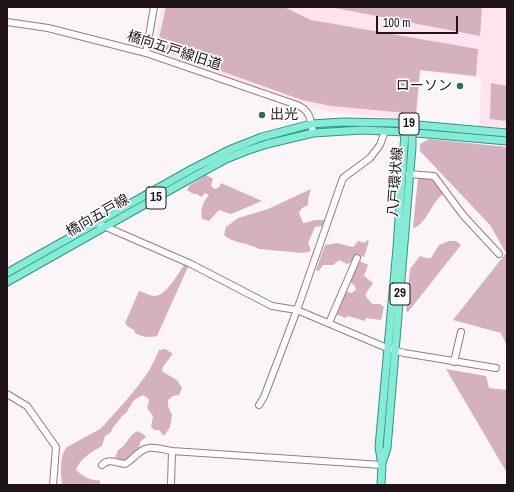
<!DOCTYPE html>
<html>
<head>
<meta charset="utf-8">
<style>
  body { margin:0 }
  #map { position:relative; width:514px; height:492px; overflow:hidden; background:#fcf5f8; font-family:"Archivo Narrow",sans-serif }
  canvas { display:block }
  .frame { position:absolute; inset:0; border:8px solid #20141a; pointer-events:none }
  .scale { position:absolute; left:376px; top:16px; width:82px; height:18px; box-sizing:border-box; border:2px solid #20141a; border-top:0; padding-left:5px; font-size:12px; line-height:14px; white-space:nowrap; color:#20141a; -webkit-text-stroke:3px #fff; paint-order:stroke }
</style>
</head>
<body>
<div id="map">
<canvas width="514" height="492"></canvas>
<div class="frame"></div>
<div class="scale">100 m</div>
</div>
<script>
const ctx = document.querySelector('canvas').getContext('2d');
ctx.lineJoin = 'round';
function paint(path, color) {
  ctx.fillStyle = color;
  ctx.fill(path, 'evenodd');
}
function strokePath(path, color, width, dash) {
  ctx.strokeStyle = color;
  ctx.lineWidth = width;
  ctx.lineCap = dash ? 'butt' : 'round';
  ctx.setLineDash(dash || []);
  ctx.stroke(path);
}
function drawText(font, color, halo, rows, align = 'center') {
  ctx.font = font + ' "Archivo Narrow","Noto Sans JP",sans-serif';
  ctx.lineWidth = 3.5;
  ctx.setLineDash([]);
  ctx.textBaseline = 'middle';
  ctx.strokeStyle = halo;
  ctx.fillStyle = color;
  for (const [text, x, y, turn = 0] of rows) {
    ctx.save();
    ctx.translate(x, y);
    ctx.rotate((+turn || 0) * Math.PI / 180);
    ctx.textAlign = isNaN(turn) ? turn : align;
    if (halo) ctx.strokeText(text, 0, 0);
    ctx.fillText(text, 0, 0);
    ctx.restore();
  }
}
const built = new Path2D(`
  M162 7H507V128L479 126 481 78 421 71 416 120 336 113 309 107 153 52Z`);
const forest = new Path2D(`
  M166 7H284L311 20 478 49 476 76 420 70 416 114 331 106 302 100 157 48Z
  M330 7H482L480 36Z
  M491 83 507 86V121L490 119Z
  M429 139 507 147V346L501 333 453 320 506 253 490 225 420 151V144Z
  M206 175 213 179 211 185 212 187 215 189 219 187 221 183 262 201 231 214 219 210 209 221 202 219C200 209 203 202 209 195L205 193 201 197 197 194H193L187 190 190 185Z
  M418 177 432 178 443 194C432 202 425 226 413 228Z
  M311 189 308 199V205L302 208 299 213 303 223C308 223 312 220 316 220 320 220 322 220 326 219L324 226 315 227 308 243 311 250 309 252 302 253 259 249C247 242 234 244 224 235L226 227 238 218 268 209Z
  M367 240 369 241 364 257 357 255 354 261 347 264 339 260 333 265H323L319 271 316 270 325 245 337 243 353 247 358 241 365 243Z
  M449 241H456L461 245 408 312 406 311 410 269 420 256 426 258H431L439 245Z
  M360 261 368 265 364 276 373 283 365 295 372 304H380L384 307 381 320 366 318 365 321 348 316 346 318 336 314 346 291 351 293 356 290 355 286 350 282Z
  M185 264 188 267 157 336C150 338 141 337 135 333L134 330 127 326 125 323 139 291C144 292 150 296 154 296 166 297 178 273 185 264Z
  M165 349 172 353V355L162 368 163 372 177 380 182 388 179 395 173 396 168 400V406L172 415 170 427 164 436 159 430H155L151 427 153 416 147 408 149 402 148 398 143 395 134 400 126 413 122 416 112 429 111 432 105 436 102 446C93 451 79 459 76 470 83 476 89 481 99 480L101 485H62C61 473 59 456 67 447L100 429 106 423C126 400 148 379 159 350Z
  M446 369 486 376 489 388 507 390V473Z
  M138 431 143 434 146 437 140 442 139 450 126 461H117L115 458 118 450C127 446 128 435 138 431Z`);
const minor = new Path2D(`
  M7 22 48 28 146 53 297 105C310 110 311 120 313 133
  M146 53 154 7
  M409 174 434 176 463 215 499 254
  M97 223 191 264 272 306 297 310 387 348 404 353 496 368
  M329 323 357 258
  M454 362 461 332
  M7 394 27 406 56 447 53 485
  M259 405 264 397 297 310 343 178 370 158 380 145 385 131
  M102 465C108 458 116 463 125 464 133 460 139 449 149 448 155 447 165 450 172 451
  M171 485 172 451 382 465`);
const major = new Path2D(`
  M7 273 192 169 229 150 262 137 311 124 343 122 395 123 507 133
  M7 282 195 176 226 159 246 151 267 144 313 133 362 130 405 132 507 141
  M382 463 387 448 412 147V133L411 129
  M381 485 382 465 379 447 397 248 405 132 406 129`);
const markers = [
  [460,86,4,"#2d6e5e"],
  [262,115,4,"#2d6e5e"]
];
const shields = [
  [409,124,20],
  [156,198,20],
  [400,294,20]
];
const shieldNames = [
  ["19",409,124],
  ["15",156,198],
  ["29",400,294]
];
const streetNames = [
  ["橋向五戸線旧道",174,51,18],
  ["八戸環状線",396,182,-86],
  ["橋向五戸線",98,216,-30]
];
const poiNames = [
  ["ローソン",452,86],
  ["出光",270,115,"left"]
];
paint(built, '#ffe4ef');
paint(forest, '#d5b1c0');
strokePath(minor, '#997987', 8);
strokePath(major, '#2c9782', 9);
strokePath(minor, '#fff', 6);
strokePath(major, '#85ebd6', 7);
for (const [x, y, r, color] of markers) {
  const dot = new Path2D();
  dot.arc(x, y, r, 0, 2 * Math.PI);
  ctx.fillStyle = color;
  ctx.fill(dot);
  strokePath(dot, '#fff', 1.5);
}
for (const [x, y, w] of shields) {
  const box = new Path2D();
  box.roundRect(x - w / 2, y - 11, w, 22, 3);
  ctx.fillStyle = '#fff';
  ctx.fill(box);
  strokePath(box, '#20141a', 1);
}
drawText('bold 13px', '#20141a', null, shieldNames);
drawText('14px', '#20141a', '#fff', streetNames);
drawText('14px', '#20141a', '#fff', poiNames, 'right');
</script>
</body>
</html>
